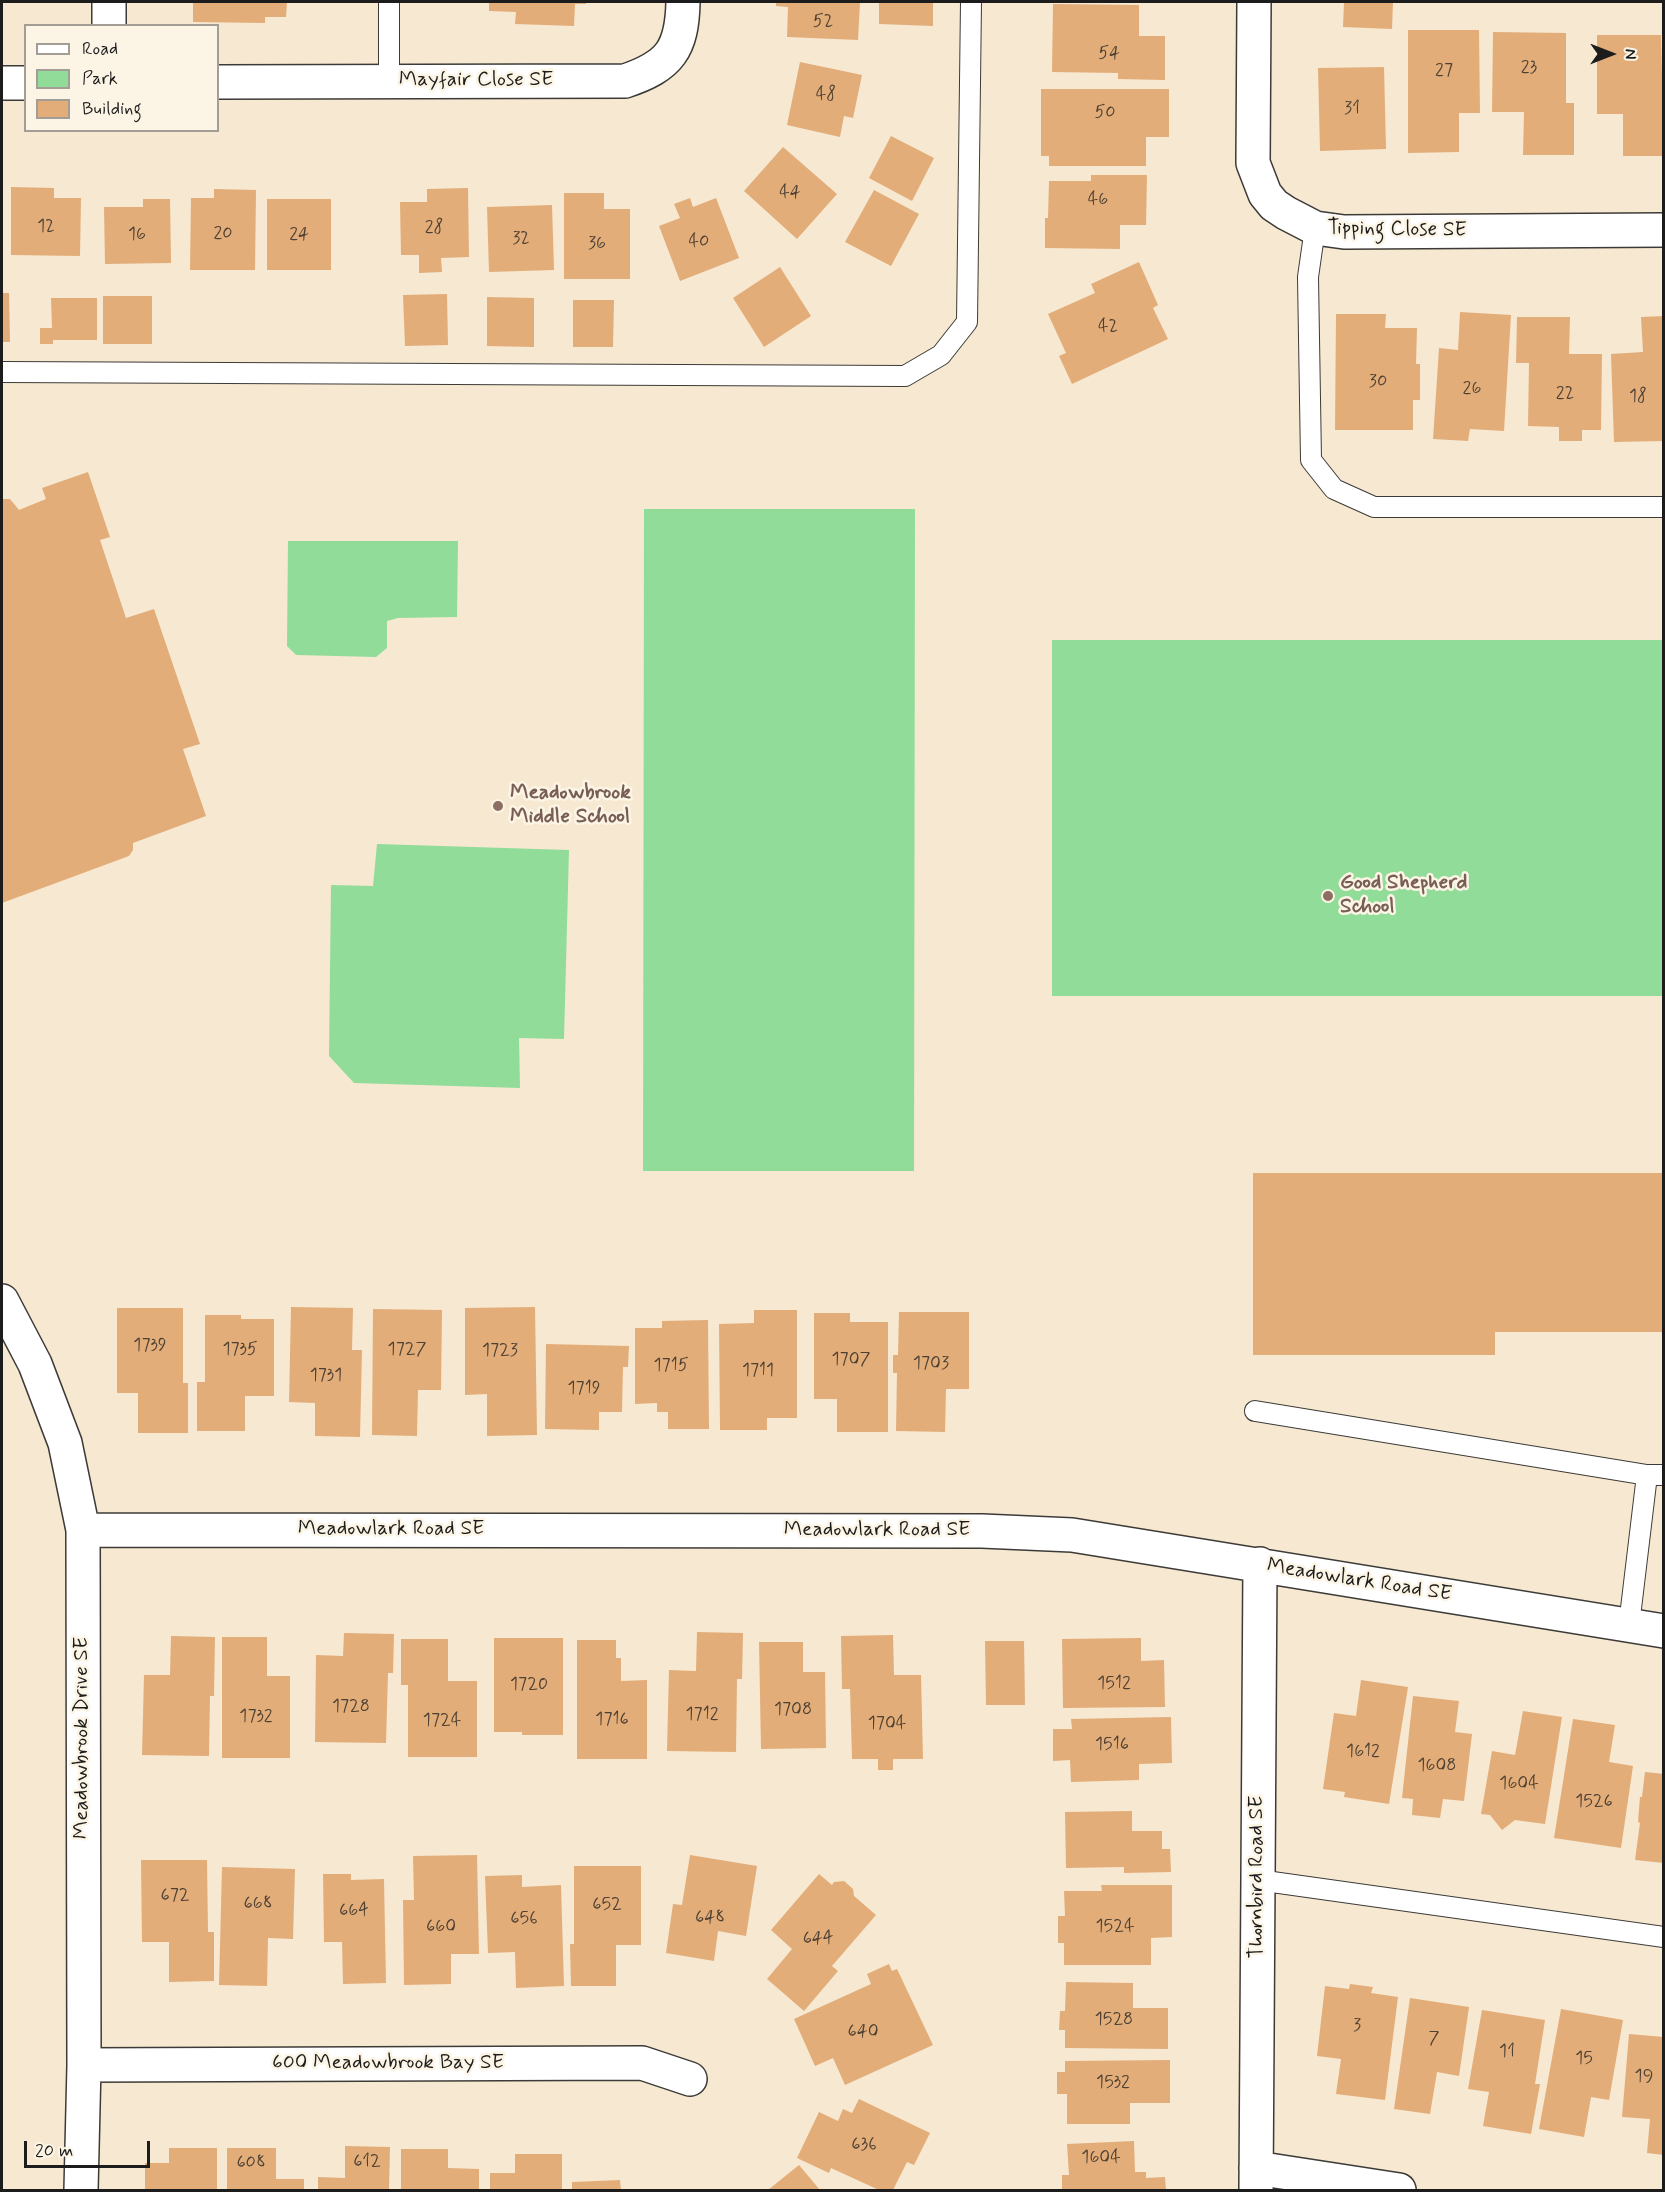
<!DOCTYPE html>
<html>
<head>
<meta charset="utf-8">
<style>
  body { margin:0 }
  #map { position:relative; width:1665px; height:2192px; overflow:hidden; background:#f7e8d1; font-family:Mynerve,sans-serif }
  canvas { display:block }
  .frame { position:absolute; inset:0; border:3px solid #1c1c1c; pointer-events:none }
  .legend { position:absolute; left:24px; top:24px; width:195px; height:108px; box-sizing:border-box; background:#fcf5e5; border:2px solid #a29e95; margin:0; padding:8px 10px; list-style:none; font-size:18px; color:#1c1c1c }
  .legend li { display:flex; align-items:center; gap:12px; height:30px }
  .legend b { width:30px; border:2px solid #a29e95 }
  .north { position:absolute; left:1581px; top:24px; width:60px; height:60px; -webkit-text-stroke:4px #fcf5e5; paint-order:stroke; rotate:90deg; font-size:16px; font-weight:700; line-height:24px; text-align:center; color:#1c1c1c }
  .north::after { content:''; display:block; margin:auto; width:21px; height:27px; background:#1c1c1c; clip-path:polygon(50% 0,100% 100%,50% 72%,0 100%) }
  .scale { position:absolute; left:24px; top:2141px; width:126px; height:27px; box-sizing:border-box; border:3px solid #1c1c1c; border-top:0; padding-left:8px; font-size:18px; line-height:21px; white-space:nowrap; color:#1c1c1c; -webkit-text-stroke:4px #fcf5e5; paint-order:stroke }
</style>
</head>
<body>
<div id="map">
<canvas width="1665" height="2192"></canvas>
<div class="frame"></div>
<ul class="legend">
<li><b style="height:8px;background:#fff"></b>Road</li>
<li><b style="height:16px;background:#91dc99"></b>Park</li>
<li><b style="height:16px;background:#e2ad79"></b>Building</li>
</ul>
<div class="north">N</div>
<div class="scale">20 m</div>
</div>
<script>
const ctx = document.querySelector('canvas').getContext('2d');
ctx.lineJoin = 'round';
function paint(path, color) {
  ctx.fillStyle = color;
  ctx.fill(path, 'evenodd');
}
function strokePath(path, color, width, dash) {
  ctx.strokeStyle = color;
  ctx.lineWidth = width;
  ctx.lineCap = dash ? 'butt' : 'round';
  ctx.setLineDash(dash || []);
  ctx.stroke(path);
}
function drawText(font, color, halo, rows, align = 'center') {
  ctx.font = font + ' Mynerve,sans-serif';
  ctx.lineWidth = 5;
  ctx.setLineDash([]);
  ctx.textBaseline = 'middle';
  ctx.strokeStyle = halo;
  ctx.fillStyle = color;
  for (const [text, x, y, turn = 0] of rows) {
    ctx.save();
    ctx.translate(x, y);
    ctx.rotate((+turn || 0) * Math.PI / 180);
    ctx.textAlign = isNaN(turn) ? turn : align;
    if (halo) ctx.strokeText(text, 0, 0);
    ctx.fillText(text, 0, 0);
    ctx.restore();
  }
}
const green = new Path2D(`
  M644 509H915L914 1171H643Z
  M288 541H458L457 617 398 618 387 621V648L376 657 296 655 287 646Z
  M1052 640H1663V996H1052Z
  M377 844 569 850 564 1039 519 1038 520 1088 354 1083 329 1056 331 885 373 886Z`);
const building = new Path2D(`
  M193 2H287L286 17H265V23L193 22Z
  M489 2H586V4H575L574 26 515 24 516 12 489 11Z
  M776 2H860L858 40 787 37 788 7 776 6Z
  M879 2H933V26L879 24Z
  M1344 2H1393L1392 29 1343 27Z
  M1053 4 1139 5V36H1165V80L1118 79V73L1052 72Z
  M1408 30H1479L1480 113H1459V152L1408 153Z
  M1493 32 1566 33V103H1574V155H1523L1524 112H1492Z
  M1597 35H1661L1664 156H1623V114H1597Z
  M800 62 862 75 853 118 844 116 840 137 787 125Z
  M1384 67 1386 149 1320 151 1318 68Z
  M1041 89H1169V137H1146V166H1049V156H1041Z
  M891 136 934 158 912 201 869 178Z
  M783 147 837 194 797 239 744 191Z
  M1091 175H1147L1146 225H1120V249L1045 248V218H1048L1049 181H1091Z
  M11 187 54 188V198H81L80 256 11 255Z
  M468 188 469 257 441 258 442 272 419 273V255H401L400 202H427V189Z
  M214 189 256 190 255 270H190L191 198H214Z
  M874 190 919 214 891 266 845 242Z
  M564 193H604V209H630V279H564Z
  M690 198 693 207 716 198 739 258 680 281 659 226 680 218 674 204Z
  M143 199H170L171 263 105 264 104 207H143Z
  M267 199H331V270H267Z
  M552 205 554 270 489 272 487 207Z
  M1139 262 1158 305 1153 308 1168 339 1072 384 1059 356 1066 353 1048 314 1095 293 1091 284Z
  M780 267 811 316 764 347 733 298Z
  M2 293H9L10 342H2Z
  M447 294 448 345 405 346 403 295Z
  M103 296H152V344H103Z
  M487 297 534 298V347L487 346Z
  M51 298H97V340H53V344H40V328H52Z
  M573 300H614L613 347H573Z
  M1460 312 1511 315 1504 431 1470 429 1468 441 1433 439 1439 348 1458 350Z
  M1336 314H1386L1385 328H1417L1416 364H1420V400H1413V430H1335Z
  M1664 316V441L1614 442 1611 354 1643 352 1641 317Z
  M1517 317H1570L1569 354H1602L1601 430H1582V441H1559V427L1528 426 1529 363H1516Z
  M88 472 110 537 100 540 126 618 154 609 200 744 183 749 206 816 133 843V850L129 856 2 903V499H10L19 510 46 499 42 488Z
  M1253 1173H1664V1332H1495V1355H1253Z
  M291 1307 353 1308 352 1350H362L360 1437 315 1436V1403L289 1402Z
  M535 1307 537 1435 487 1436V1394L465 1395V1308Z
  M117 1308H183V1383H188V1433H138V1393H117Z
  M373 1309 442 1310 441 1390H418L417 1436 372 1435Z
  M754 1310H797V1418H767V1430H720L719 1324 754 1323Z
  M899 1312H969V1389H946L945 1432 896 1431 897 1373H893V1355H898Z
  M814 1313H850V1322H888V1432H837V1399H814Z
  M205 1315H241V1319H274V1396H245V1431H197V1382H205Z
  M708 1320 709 1429H668V1412H657V1403L635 1404V1328H662V1321Z
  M546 1344 629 1346 628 1367H623L622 1412H599V1430L545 1429Z
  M697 1632 743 1633 742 1679H737L736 1752 667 1751 669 1670 696 1671Z
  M344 1633 394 1634 393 1673H388L386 1743 315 1742 316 1655 343 1656Z
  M893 1635 894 1675H921L923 1759H893V1770H878V1759H852L850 1689H842L841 1636Z
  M171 1636 215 1637 214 1696H210L209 1756 142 1755 144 1675H170Z
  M222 1637H267V1676H290V1758H222Z
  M494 1638H563V1735H522V1732H494Z
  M1141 1638V1661L1164 1660 1165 1707 1063 1708 1062 1639Z
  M401 1639H448V1681H477V1757H408V1685H401Z
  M577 1640H616V1658H621V1681L647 1680V1759H577Z
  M985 1641H1024L1025 1705H986Z
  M759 1642H803V1672H825L826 1748 761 1749Z
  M1361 1680 1408 1687 1389 1804 1344 1797 1345 1792 1323 1789 1334 1713 1356 1716Z
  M1413 1696 1459 1701 1455 1732 1472 1734 1464 1801 1443 1799 1440 1818 1412 1815 1413 1799 1402 1798Z
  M1523 1711 1562 1717 1545 1824 1515 1820 1502 1830 1490 1815 1481 1814 1492 1751 1515 1755Z
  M1171 1717 1172 1763 1139 1764V1780L1071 1782 1070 1760 1053 1761V1729H1072L1071 1719Z
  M1573 1719 1615 1725 1609 1762 1633 1766 1621 1848 1554 1838Z
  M1645 1772 1664 1774V1863L1635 1860 1640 1823 1638 1822 1640 1797H1642Z
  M1132 1811V1831H1162V1849H1170L1171 1872 1124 1873V1867L1066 1868 1065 1812Z
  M477 1855 479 1954H451V1984L404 1985 403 1900H414L413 1856Z
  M690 1855 757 1866 746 1936 718 1931 714 1961 666 1953 673 1904 682 1905Z
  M141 1860H207L208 1932H214V1981L169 1982V1942H142Z
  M574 1866H641V1945H616V1986H571L570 1944H574Z
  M222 1867 295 1869 293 1939 268 1938 267 1986 219 1985Z
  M323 1874H351V1880L384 1879 386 1983 343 1984 342 1942H324Z
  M819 1874 832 1885 834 1882 844 1881 853 1889 854 1896 876 1915 832 1966 838 1971 804 2011 767 1979 792 1949 771 1930Z
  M522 1875V1887L561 1885 564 1986 516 1988 515 1952 488 1953 485 1876Z
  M1101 1885H1172V1937L1151 1938V1965H1064V1943H1058V1916H1065L1064 1891H1102Z
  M889 1964 892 1971 897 1969 933 2045 845 2085 833 2058 815 2066 794 2019 871 1984 867 1974Z
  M1066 1982 1133 1983V2008H1168V2049L1065 2048V2030H1059L1060 2011H1065Z
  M1350 1984 1373 1987 1371 1993 1398 1997 1385 2100 1336 2094 1341 2059 1317 2056 1325 1986 1349 1989Z
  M1410 1998 1469 2007 1459 2076 1437 2072 1430 2114 1394 2109Z
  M1561 2009 1623 2020 1609 2100 1591 2097 1584 2137 1539 2129Z
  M1482 2010 1545 2020 1535 2084H1540L1531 2134 1483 2126 1489 2092 1468 2089Z
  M1629 2034 1664 2037V2155L1647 2153 1650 2119 1622 2117Z
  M1170 2060V2103H1130V2124H1067V2094H1057V2072H1065V2061Z
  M859 2099 930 2133 914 2165 907 2162 893 2190H879L831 2168 829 2173 797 2158 819 2112 838 2121 843 2109 852 2113Z
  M1134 2141 1135 2172H1146V2178L1165 2177 1166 2190H1062V2175H1069L1067 2144Z
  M345 2146 390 2147 389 2190H318V2177L345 2178Z
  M169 2148H217V2190H145V2163H169Z
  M227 2148H276V2179H304V2190H227Z
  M401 2149H448V2168L479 2169V2190H401Z
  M515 2154H562V2190H490V2173H515Z
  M799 2165 820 2190H768Z
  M620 2180 621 2190H572V2182Z`);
const service = new Path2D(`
  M389 82V2
  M1315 228 1308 277 1311 460 1334 489 1374 507H1664
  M2 372 905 376 941 355 967 322 971 2
  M1255 1411 1647 1475H1664
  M1629 1625 1647 1475
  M1258 1880 1664 1937`);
const minor = new Path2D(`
  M109 2V26
  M1254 2 1253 163 1265 194 1274 205 1286 213 1315 228 1344 232 1664 230
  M218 82 625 81C670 66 682 49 683 2
  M2 83H26
  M2 1301 35 1364 65 1443 83 1530 84 2065 81 2190
  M83 1530 982 1531 1072 1535 1664 1631
  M84 2065 642 2063 690 2079
  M1256 2168 1399 2190
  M1256 2190 1260 1564`);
const markers = [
  [498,806,6,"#8d6e63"],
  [1328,896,6,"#8d6e63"]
];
const numberNames = [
  ["52",823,22],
  ["54",1109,54],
  ["23",1529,68],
  ["27",1444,71],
  ["48",826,95],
  ["31",1352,109],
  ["50",1105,113],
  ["44",790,193],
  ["46",1098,200],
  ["12",46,227],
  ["28",434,228],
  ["20",223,234],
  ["16",137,235],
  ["24",299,235],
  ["32",521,239],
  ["40",699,242],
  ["36",597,244],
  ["42",1108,327],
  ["30",1378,382],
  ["26",1472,389],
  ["22",1565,394],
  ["18",1638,397],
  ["1739",150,1346],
  ["1735",240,1350],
  ["1727",407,1350],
  ["1723",500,1351],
  ["1707",851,1360],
  ["1703",931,1364],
  ["1715",671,1366],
  ["1711",758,1371],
  ["1731",326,1376],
  ["1719",584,1389],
  ["1512",1114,1684],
  ["1720",529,1685],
  ["1728",351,1707],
  ["1708",793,1710],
  ["1712",702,1715],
  ["1732",256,1717],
  ["1716",612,1720],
  ["1724",442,1721],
  ["1704",887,1724],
  ["1516",1112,1745],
  ["1612",1363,1752],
  ["1608",1437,1766],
  ["1604",1519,1784],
  ["1526",1594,1802],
  ["672",175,1896],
  ["668",258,1904],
  ["652",607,1905],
  ["664",354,1911],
  ["648",710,1918],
  ["656",524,1919],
  ["660",441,1927],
  ["1524",1115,1927],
  ["644",818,1939],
  ["1528",1114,2020],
  ["3",1357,2026],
  ["640",863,2032],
  ["7",1434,2039],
  ["11",1507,2052],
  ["15",1584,2059],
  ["19",1644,2077],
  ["1532",1113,2083],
  ["636",864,2145],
  ["1604",1101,2158],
  ["612",367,2162],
  ["608",251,2163]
];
const streetNames = [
  ["Mayfair Close SE",476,81],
  ["Tipping Close SE",1397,230,1],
  ["Meadowlark Road SE",391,1530],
  ["Meadowlark Road SE",877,1531],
  ["Meadowlark Road SE",1359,1581,9],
  ["Meadowbrook Drive SE",83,1738,-90],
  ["Thornbird Road SE",1258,1877,-90],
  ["600 Meadowbrook Bay SE",388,2064]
];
const educationNames = [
  ["Meadowbrook",510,794],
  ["Middle School",510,818],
  ["Good Shepherd",1340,884],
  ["School",1340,908]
];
paint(green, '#91dc99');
paint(building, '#e2ad79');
strokePath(service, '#3d3b37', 22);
strokePath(minor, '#3d3b37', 36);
strokePath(service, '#fff', 20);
strokePath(minor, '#fff', 33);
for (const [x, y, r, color] of markers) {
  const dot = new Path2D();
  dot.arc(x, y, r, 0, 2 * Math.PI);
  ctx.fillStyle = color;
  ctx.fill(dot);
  strokePath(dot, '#fcf5e5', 2);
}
drawText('18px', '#4e4033', null, numberNames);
drawText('21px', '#1c1c1c', '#fcf5e5', streetNames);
drawText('bold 21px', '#785e54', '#fcf5e5', educationNames, 'left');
</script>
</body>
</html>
